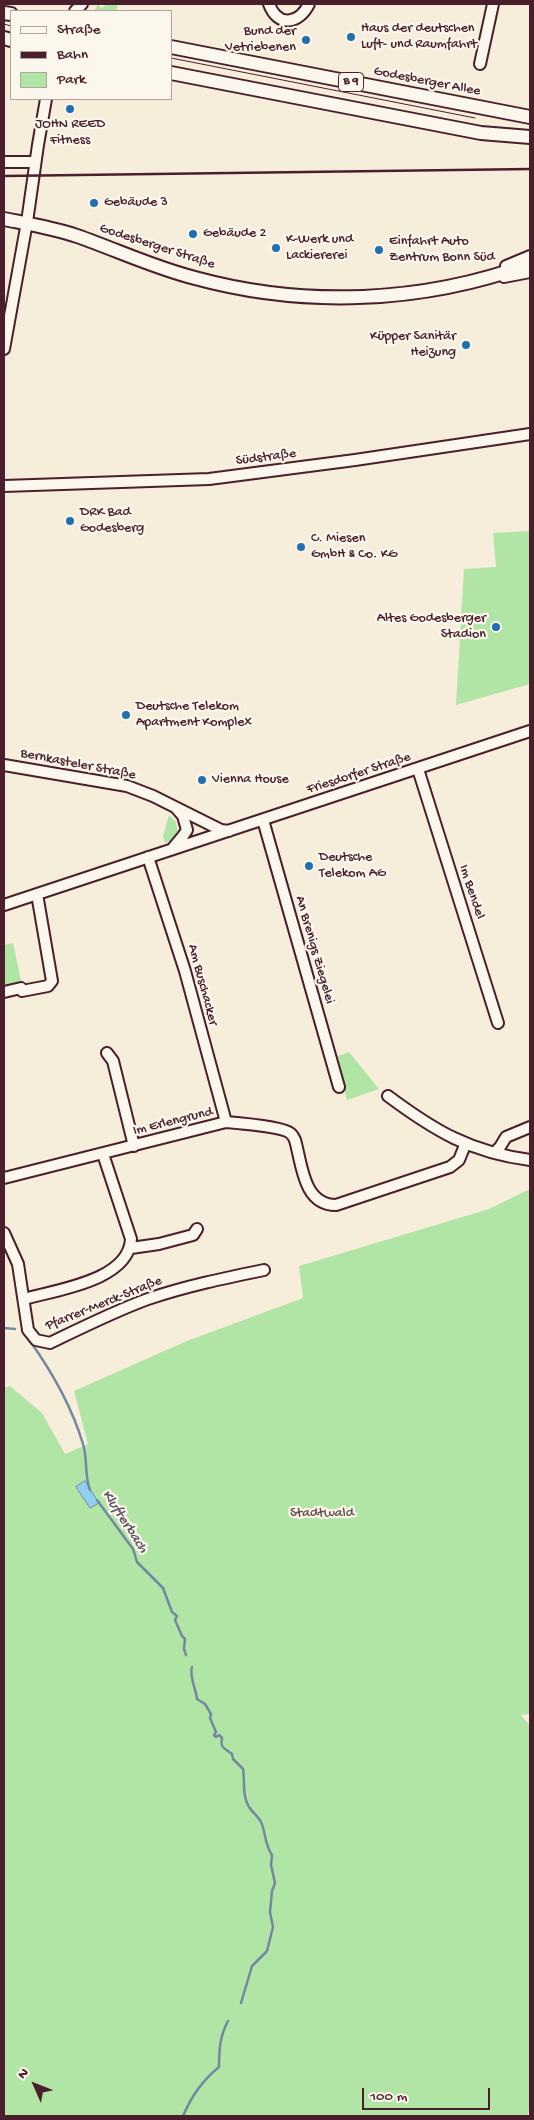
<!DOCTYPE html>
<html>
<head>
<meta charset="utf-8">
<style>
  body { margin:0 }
  #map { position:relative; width:534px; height:2120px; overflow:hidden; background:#f6eddb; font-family:"Gochi Hand",sans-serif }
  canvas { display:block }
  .frame { position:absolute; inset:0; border:5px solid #4a1f2b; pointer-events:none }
  .legend { position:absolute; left:10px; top:10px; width:162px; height:90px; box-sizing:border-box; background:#fbf7ec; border:1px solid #b4a19f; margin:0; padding:6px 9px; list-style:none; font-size:15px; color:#4a1f2b }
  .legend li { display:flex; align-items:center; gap:10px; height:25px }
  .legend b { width:25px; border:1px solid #b4a19f }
  .north { position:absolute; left:10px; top:2060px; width:50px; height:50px; -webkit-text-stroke:4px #fbf7ec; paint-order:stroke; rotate:314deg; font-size:14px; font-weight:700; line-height:20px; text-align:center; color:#4a1f2b }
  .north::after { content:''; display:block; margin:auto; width:18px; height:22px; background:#4a1f2b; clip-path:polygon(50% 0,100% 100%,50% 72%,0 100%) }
  .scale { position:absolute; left:362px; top:2088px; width:128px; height:22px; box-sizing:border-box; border:2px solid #4a1f2b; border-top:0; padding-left:6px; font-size:15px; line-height:18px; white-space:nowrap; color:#4a1f2b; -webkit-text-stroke:4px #fbf7ec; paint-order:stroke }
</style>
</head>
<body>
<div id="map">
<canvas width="534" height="2120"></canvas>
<div class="frame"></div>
<ul class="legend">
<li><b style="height:6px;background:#fbf7ec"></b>Straße</li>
<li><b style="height:6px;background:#4a1f2b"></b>Bahn</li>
<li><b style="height:14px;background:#b1e5a6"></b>Park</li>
</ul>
<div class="north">N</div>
<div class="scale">100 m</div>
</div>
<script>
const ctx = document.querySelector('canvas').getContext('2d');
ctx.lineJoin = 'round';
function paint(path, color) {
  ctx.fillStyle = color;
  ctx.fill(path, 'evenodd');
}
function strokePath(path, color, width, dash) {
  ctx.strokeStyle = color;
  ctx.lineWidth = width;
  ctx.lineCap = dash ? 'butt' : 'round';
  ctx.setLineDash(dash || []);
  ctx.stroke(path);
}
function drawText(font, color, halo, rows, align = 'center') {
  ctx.font = font + ' "Gochi Hand",sans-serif';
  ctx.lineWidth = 4.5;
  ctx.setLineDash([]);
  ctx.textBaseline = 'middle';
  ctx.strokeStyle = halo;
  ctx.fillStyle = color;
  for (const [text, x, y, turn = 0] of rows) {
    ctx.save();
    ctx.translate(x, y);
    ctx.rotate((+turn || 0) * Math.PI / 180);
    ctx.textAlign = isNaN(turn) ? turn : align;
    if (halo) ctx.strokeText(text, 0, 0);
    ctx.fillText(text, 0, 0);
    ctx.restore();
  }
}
const green = new Path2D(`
  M98 4 101 8 108 4H118L116 11H94Z
  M530 531V684L456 705 464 569 496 567 493 533Z
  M169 815 176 822 178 833 173 840 165 843 163 836Z
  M13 943 22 985 4 989V945Z
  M349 1052 379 1089 347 1100 335 1057Z
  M530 1189V1714L521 1715 530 1726V2101L528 2116H4V1388L10 1386 42 1413 65 1454 88 1444 74 1391 187 1341 303 1298 299 1266 489 1209Z`);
const water = new Path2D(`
  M85 1481 99 1503 90 1508 76 1487Z`);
const stream = new Path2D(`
  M4 1328 15 1329
  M30 1341C52 1372 72 1407 83 1444 88 1460 84 1474 90 1490
  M97 1500 133 1549 137 1562 163 1588 172 1612 177 1616 175 1620 182 1636 185 1639 184 1649 186 1655
  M192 1667C189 1678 196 1688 197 1699L205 1704 211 1714 210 1718 216 1732 214 1735 216 1737 219 1735 222 1738C220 1749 225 1748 232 1754L233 1759 243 1769C245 1781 242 1796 249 1807 252 1812 258 1816 261 1822 266 1833 264 1843 272 1855L271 1865 275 1883 272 1891 270 1912 273 1927 267 1951 252 1966 241 2003
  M183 2116C191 2097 203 2080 219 2067 219 2049 220 2036 228 2021`);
const minor = new Path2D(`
  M269 4C278 28 299 24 309 4
  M75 11 82 4
  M480 64 493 4
  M4 162H35
  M506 266 530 256
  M504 277 530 272
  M4 349 27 222 38 145 46 99
  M4 486 209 479 355 460 530 434
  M4 765 127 786 153 796 221 830 229 831
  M418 769 498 1023
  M263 820 339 1087
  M173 848 183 836 187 830 183 816 176 808
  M148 857 185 971 226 1122
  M4 905 530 731
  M4 992 21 988 22 991 48 986 52 981 37 894
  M107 1053 113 1061 134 1146
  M388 1096C435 1131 470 1152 530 1160
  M494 1153 500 1147 506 1137 530 1127
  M4 1178 226 1122C238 1123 283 1127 290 1133 293 1135 294 1138 295 1140 302 1164 303 1205 336 1205L450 1167 459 1160 465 1145
  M4 1233 18 1264 28 1330 36 1340 50 1343C83 1327 115 1311 148 1299 186 1286 225 1278 264 1270
  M131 1248 159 1244 193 1235 197 1229
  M24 1299C55 1290 129 1281 131 1239L103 1154`);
const major = new Path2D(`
  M4 13 11 14
  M4 38 11 40
  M171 47 530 117
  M171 73 481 133 530 137
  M4 219C29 224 53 228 77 236 117 250 155 268 195 278 305 308 423 303 530 264`);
const tram = new Path2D(`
  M4 24 11 26
  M171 58 475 118`);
const rail = new Path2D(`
  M4 176 530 169`);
const markers = [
  [351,37,5,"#1f6fb2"],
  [306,40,5,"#1f6fb2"],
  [70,109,5,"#1f6fb2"],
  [94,203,5,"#1f6fb2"],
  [193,234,5,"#1f6fb2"],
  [276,248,5,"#1f6fb2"],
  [379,250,5,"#1f6fb2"],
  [466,345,5,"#1f6fb2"],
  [70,521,5,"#1f6fb2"],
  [301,547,5,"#1f6fb2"],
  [496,627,5,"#1f6fb2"],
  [126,715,5,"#1f6fb2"],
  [202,780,5,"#1f6fb2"],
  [309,866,5,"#1f6fb2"]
];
const shields = [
  [351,82,25]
];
const shieldNames = [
  ["B 9",351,82]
];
const poiNames = [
  ["Haus der deutschen",361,29],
  ["Luft- und Raumfahrt",361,45],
  ["Bund der",296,32,"right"],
  ["Vetriebenen",296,48,"right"],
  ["JOHN REED",70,125,"center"],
  ["Fitness",70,141,"center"],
  ["Gebäude 3",104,203],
  ["Gebäude 2",203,234],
  ["K-Werk und",286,240],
  ["Lackiererei",286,256],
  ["Einfahrt Auto",389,242],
  ["Zentrum Bonn Süd",389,258],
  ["Küpper Sanitär",456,337,"right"],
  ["Heizung",456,353,"right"],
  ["DRK Bad",80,513],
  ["Godesberg",80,529],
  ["C. Miesen",311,539],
  ["GmbH & Co. KG",311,555],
  ["Altes Godesberger",486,619,"right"],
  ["Stadion",486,635,"right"],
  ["Deutsche Telekom",136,707],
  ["Apartment Komplex",136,723],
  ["Vienna House",212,780],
  ["Deutsche",319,858],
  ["Telekom AG",319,874]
];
const streetNames = [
  ["Godesberger Allee",427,82,11],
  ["Godesberger Straße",157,247,18],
  ["Südstraße",266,458,-7],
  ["Bernkasteler Straße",78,765,11],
  ["Friesdorfer Straße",359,774,-18],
  ["Im Bendel",471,892,72],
  ["An Brenigs Ziegelei",314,950,74],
  ["Am Buschacker",202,985,75],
  ["Im Erlengrund",173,1122,-14],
  ["Pfarrer-Merck-Straße",104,1304,-22]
];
const parkNames = [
  ["Stadtwald",322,1514]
];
const waterNames = [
  ["Klufterbach",124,1522,57]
];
paint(green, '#b1e5a6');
paint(water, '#8fcff1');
strokePath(water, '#7389a2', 1);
strokePath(stream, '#7389a2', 2.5);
strokePath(minor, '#4a1f2b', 14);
strokePath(major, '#4a1f2b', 16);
strokePath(minor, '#fbf7ec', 10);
strokePath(major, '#fbf7ec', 12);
strokePath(tram, '#4a1f2b', 1);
strokePath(rail, '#4a1f2b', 2.5);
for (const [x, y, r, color] of markers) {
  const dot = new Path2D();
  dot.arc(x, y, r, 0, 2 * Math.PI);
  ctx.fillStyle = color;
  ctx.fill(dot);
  strokePath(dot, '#fbf7ec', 2);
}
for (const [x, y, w] of shields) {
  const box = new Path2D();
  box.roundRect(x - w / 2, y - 9.5, w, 19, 4);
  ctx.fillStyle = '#fbf7ec';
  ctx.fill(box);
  strokePath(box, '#4a1f2b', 1);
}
drawText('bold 12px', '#4a1f2b', null, shieldNames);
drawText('14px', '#4a1f2b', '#fbf7ec', poiNames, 'left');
drawText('14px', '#4a1f2b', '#fbf7ec', streetNames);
drawText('14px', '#64504a', '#fbf7ec', parkNames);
drawText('italic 15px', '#5f5466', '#fbf7ec', waterNames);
</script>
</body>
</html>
